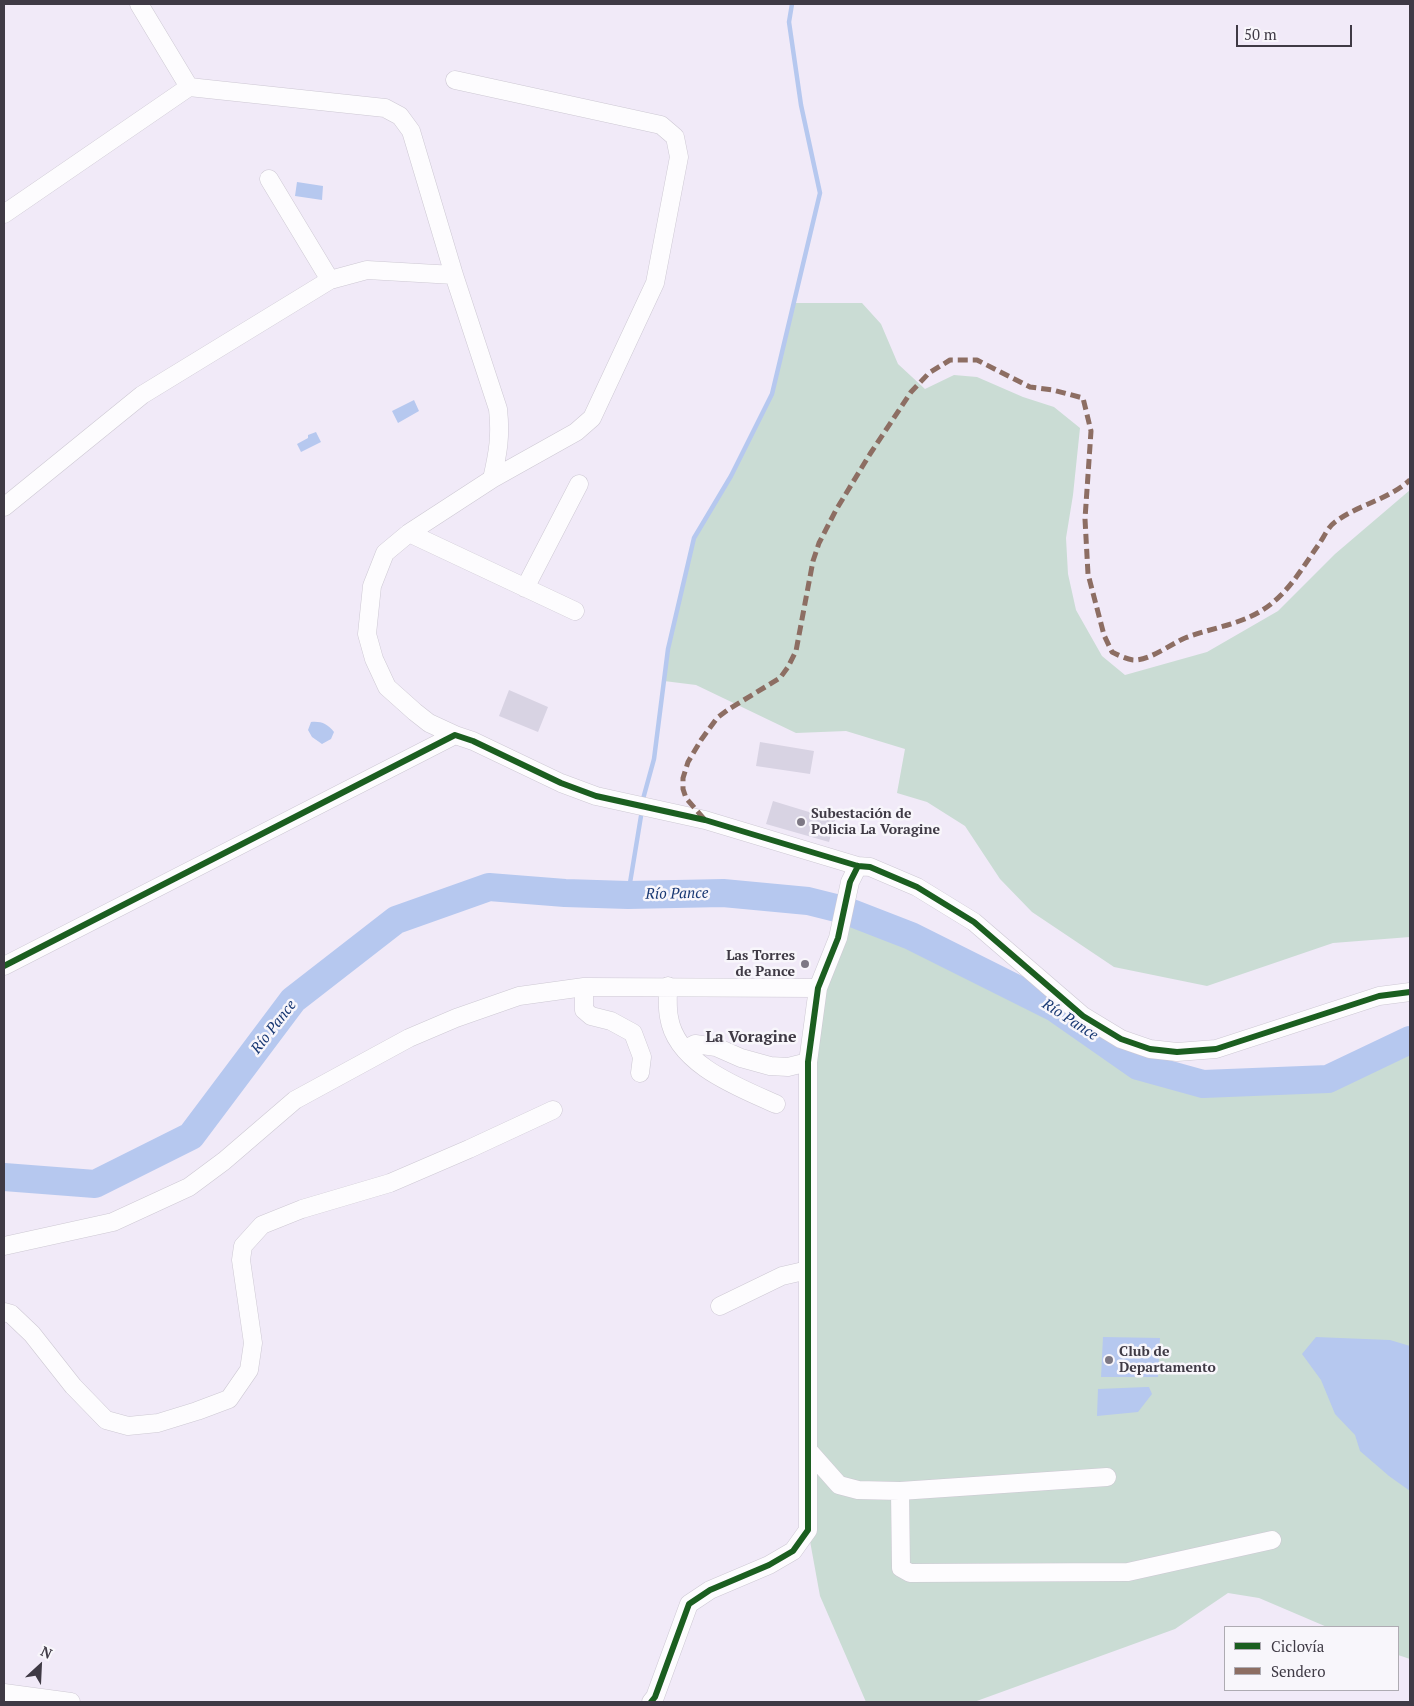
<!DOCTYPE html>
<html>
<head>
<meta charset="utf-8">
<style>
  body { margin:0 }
  #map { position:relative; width:1414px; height:1706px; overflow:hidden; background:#f1eaf8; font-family:"PT Serif",serif }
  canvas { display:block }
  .frame { position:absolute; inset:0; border:5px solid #3f3a45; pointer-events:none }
  .legend { position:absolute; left:1224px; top:1626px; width:175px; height:65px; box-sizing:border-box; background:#f8f6fb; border:1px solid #aeabb2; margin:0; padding:6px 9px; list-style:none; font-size:15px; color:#3f3a45 }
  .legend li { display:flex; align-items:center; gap:10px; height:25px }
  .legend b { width:25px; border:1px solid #aeabb2 }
  .north { position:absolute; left:15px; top:1641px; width:50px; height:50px; -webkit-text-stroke:4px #f8f6fb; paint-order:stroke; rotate:25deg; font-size:14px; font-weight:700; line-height:20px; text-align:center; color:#3f3a45 }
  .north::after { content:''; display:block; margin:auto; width:18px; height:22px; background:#3f3a45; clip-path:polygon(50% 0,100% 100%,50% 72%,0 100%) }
  .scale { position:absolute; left:1236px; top:25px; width:116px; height:22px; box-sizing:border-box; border:2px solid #3f3a45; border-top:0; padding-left:6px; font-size:15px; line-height:18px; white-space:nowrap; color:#3f3a45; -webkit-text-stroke:4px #f8f6fb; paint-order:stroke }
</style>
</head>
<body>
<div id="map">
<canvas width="1414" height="1706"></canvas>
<div class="frame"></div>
<ul class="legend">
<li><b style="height:6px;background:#1b5e20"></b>Ciclovía</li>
<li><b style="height:6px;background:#8d6e63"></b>Sendero</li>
</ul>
<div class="north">N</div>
<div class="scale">50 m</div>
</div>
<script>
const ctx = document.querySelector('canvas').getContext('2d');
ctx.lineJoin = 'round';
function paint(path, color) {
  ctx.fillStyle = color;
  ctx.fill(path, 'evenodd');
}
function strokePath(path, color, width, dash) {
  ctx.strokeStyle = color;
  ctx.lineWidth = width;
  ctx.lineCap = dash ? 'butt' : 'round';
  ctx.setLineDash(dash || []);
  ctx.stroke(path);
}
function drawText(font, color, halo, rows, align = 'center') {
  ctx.font = font + ' "PT Serif",serif';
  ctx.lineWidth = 5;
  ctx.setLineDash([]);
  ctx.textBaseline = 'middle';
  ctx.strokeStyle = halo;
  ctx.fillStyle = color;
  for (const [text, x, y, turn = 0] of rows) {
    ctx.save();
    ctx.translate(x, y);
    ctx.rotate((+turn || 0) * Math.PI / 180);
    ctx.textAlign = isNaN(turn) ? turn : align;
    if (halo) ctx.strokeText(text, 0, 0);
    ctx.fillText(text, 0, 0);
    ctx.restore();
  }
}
const green = new Path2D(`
  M794 303H862L881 324 898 364 925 389 954 375 977 377 1023 397 1054 407 1080 428 1073 495 1066 538 1068 574 1076 610 1102 656 1125 675 1207 652 1278 611 1335 554 1410 490V937L1333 943 1207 986 1114 967 1032 912 1000 879 965 826 927 802 897 793 905 749 846 731 796 733 696 685 664 681 668 649 694 538 731 476 772 394Z
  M844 910 911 936 1055 1008 1138 1066 1203 1084 1328 1079 1410 1040V1659L1398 1655V1627H1327L1259 1598 1228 1593 1175 1629 974 1702H866L820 1596 808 1530V1062Z`);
const water = new Path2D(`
  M297 182 323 186 322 200 295 196Z
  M414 400 419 411 398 423 392 411Z
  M316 432 321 442 301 452 297 444 308 438V435Z
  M311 722C321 721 328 724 334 732L331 739 322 744 312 737 308 730Z
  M1103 1337 1160 1338 1158 1377H1101Z
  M1316 1337 1390 1340 1410 1346V1491L1389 1476 1360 1451 1355 1435 1335 1414 1321 1380 1302 1354Z
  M1146 1387H1149L1152 1394 1138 1412 1097 1416 1098 1389Z`);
const stream = new Path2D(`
  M643 799 654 759 668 649 694 538 731 476 772 394 820 193 801 105 789 22 792 4
  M628 895 641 816`);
const river = new Path2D(`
  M4 1177 95 1184 191 1136 293 1000 396 920 489 887 565 893 628 895 723 893 808 901 844 910 911 936 1055 1008 1138 1066 1203 1084 1328 1079 1410 1040`);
const building = new Path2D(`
  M509 690 548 707 538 732 499 716Z
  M760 742 814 751 810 774 756 766Z
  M773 801 835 820 829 842 766 824Z`);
const minor = new Path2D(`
  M139 4 189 87
  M455 80 661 125 675 137 679 157 655 283 592 418 576 432 492 479
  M269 179 330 280
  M4 214 189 87 385 108 400 116 411 131 454 275 498 409C501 436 498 453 492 479L409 533 385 553 372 586 367 634 374 659 387 687 415 712 429 723 455 735
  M4 507 142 395 330 280 367 270 454 275
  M409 533 575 611
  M525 588 579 484
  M4 966 455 735 473 741 561 783 596 796 705 820 858 866 870 867 917 887 974 922 1083 1016 1121 1039 1150 1049 1177 1052 1216 1049 1379 996 1410 992
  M668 986C668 996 667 1008 669 1017 676 1064 738 1087 776 1104
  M584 987V1010L591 1016 611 1021 633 1033 642 1057 640 1073
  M685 1049 695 1044 716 1047 741 1058 770 1066 788 1067 808 1062
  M4 1246 113 1222 189 1187 224 1161 295 1100 409 1038 456 1018 519 996 584 987 818 988
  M720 1306 782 1276 808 1270
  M4 1312 11 1314 32 1334 73 1386 106 1420 128 1426 158 1423 197 1411 229 1399 249 1370 253 1343 241 1260 243 1246 262 1225 302 1209 390 1183 469 1149 553 1110
  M808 1450 839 1485 858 1490 900 1491 1107 1477
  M900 1491 901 1568 910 1573 1128 1572 1272 1540
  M4 1693 71 1702
  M651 1702 655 1697 689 1604 710 1590 769 1565 793 1551 808 1530V1062L818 988 838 938 850 882 858 866`);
const quiet = new Path2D(`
  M704 819 686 798 683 789V778L688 762 701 740 717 718 729 709 780 678 788 667 796 651 813 561 819 543 836 510 870 454 911 392 929 373 950 360H977L1030 387 1053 390 1083 398 1091 431 1085 519 1088 574 1104 635 1112 652C1118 655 1126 659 1133 660 1149 661 1171 644 1185 638 1219 625 1253 624 1281 595 1296 580 1307 561 1319 544 1324 537 1328 527 1335 522 1359 504 1386 501 1410 480`);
const cycleway = new Path2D(`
  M4 966 455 735 473 741 561 783 596 796 705 820 858 866 870 867 917 887 974 922 1083 1016 1121 1039 1150 1049 1177 1052 1216 1049 1379 996 1410 992
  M651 1702 655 1697 689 1604 710 1590 769 1565 793 1551 808 1530V1062L818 988 838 938 850 882 858 866`);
const markers = [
  [801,822,5,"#7d7884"],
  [805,964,5,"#7d7884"],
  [1109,1360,5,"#7d7884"]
];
const poiNames = [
  ["Subestación de",811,814],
  ["Policia La Voragine",811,830],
  ["Las Torres",795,956,"right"],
  ["de Pance",795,972,"right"],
  ["Club de",1119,1352],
  ["Departamento",1119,1368]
];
const waterNames = [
  ["Río Pance",677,894,-1],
  ["Río Pance",1070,1020,33],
  ["Río Pance",274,1027,-52]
];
const quarterNames = [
  ["La Voragine",751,1037]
];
paint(green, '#cadcd4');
paint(water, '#b6c8ef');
strokePath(stream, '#b6c8ef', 4.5);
strokePath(river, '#b6c8ef', 28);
paint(building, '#d8d3e3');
strokePath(minor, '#cdc8d3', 19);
strokePath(minor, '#fdfcfe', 18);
strokePath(quiet, '#8d6e63', 5, [10, 5]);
strokePath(cycleway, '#1b5e20', 6);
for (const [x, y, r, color] of markers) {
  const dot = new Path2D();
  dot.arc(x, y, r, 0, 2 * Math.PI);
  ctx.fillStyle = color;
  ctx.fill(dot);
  strokePath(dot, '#f8f6fb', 2);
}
drawText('bold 14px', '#3f3a45', '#f8f6fb', poiNames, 'left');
drawText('italic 15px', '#183873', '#f8f6fb', waterNames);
drawText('bold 16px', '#3f3a45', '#f8f6fb', quarterNames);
</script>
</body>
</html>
